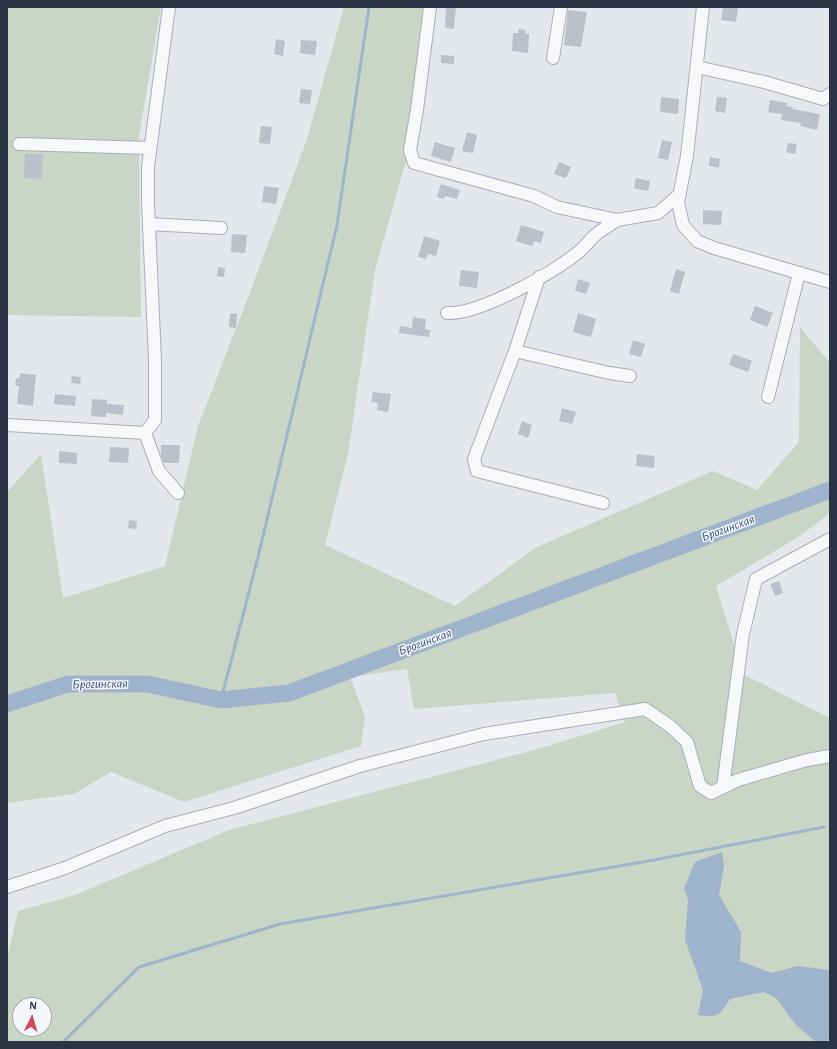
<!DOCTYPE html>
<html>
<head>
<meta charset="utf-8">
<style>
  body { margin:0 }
  #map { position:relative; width:837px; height:1049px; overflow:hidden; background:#e4e7ec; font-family:"Alegreya Sans",sans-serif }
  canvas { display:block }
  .frame { position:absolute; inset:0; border:8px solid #2b3445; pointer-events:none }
  .north { position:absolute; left:12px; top:997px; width:40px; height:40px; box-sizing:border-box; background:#f4f6f9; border:1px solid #a4a8b1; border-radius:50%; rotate:5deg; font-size:11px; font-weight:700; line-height:16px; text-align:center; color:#2b3445 }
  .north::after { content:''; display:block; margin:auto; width:14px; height:18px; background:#d1495b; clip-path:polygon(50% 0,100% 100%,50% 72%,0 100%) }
</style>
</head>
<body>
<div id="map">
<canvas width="837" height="1049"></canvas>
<div class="frame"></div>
<div class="north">N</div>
</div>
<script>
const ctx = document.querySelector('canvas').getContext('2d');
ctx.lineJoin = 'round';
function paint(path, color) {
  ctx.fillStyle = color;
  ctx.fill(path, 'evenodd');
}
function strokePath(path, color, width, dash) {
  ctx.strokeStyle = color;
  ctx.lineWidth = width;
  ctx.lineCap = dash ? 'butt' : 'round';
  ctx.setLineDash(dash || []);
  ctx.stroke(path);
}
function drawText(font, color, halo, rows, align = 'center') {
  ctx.font = font + ' "Alegreya Sans",sans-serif';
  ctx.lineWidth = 3;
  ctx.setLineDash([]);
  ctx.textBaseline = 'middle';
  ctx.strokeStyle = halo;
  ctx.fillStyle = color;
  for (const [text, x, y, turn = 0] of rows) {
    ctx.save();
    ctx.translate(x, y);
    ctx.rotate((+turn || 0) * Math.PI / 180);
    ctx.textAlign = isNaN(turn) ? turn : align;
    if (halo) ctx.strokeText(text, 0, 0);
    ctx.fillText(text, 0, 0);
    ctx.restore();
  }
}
const green = new Path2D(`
  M7 7H161L139 135 141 317 7 315Z
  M344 7H429L426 90 375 270 348 454 325 545 455 606 537 547 713 471 757 490 799 442 800 327 830 363V513L800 536 716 586 743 674 830 718V1042H7V959L18 911 75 895 229 830 538 749 625 722 615 693 414 709 407 669 350 677 365 717 361 746 184 802 111 772 74 794 7 803V492L41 454 63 598 165 566 198 426 249 295 307 139ZM20 1005H44V1029H20Z`);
const water = new Path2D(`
  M722 852 724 866 719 895 741 932 740 961 771 973 798 966 830 970V1039L823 1042H816L796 1025 777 999 764 992 730 999C719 1016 719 1018 698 1015L703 990 685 940 688 900 684 888 695 862Z`);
const stream = new Path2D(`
  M221 700 259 553 337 225 369 7
  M63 1042 139 967 280 924 654 860 824 827`);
const river = new Path2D(`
  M7 704 68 684H148L221 700 289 693 830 490`);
const building = new Path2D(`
  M446 7H456L454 29 445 28Z
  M723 7H738L736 22 721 20Z
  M568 10 587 12 581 47 564 45Z
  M519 29 525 30 526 34H529L528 53 512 51 513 33H518Z
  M276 39 285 41 283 56 274 54Z
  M301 40 317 41 315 55 300 53Z
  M441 55 454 56V64L441 63Z
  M301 89 312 90 310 104 299 103Z
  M661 97 679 99 678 114 660 112Z
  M717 97 727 98 725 113 715 111Z
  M770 100 787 103 786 106 793 107 792 109 820 114 817 130 800 126 801 123 781 120 782 114 768 112Z
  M261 126 272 127 270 144 259 143Z
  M467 132 477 135 473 153 462 151Z
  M662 140 672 142 668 160 658 158Z
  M435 142 455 148 451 162 431 156Z
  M788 143 797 144 795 154 786 152Z
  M25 154H43L42 179 24 178Z
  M710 157 720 159 719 168 709 166Z
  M559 162 571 167 566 178 554 174Z
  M636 178 650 181 648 191 634 188Z
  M441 184 460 190 457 199 445 196 444 199 437 197Z
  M264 186 279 188 276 204 262 202Z
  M703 210 722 211 721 225 703 224Z
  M521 225 544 232 541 243 534 241 532 246 516 241Z
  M232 234 247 235 245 253 231 252Z
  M424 236 440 241 436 256 428 254 426 259 418 257Z
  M218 267 225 268 224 277 217 276Z
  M676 269 685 272 679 294 670 291Z
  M461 270 479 272 477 288 459 286Z
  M578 279 590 283 586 294 575 291Z
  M755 306 773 313 767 327 750 320Z
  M230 313 237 314 236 328 229 327Z
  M578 313 596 319 591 337 573 332Z
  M413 317 426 319 425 329 430 330 429 337 399 333 400 326 412 328Z
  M633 340 645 344 641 357 629 354Z
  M733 354 752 361 748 372 729 365Z
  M20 373 36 375 33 406 17 404 19 386 15 385 16 378 19 379Z
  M72 376 81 377 80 384 71 383Z
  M373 392 391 394 388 412 377 410 378 403 371 402Z
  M55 394 76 396 75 406 54 404Z
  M92 399 107 400V404L124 405 123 415 106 413V417L91 416Z
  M562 408 576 412 572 424 559 421Z
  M522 421 532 425 528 438 518 434Z
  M161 445H180L179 463H164L161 456Z
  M110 447 129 448 128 463 109 462Z
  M59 451 77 453V464L59 463Z
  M637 454 655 456 654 468 636 466Z
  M129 520 137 521 136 529 128 528Z
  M779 581 783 593 775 596 770 584Z`);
const minor = new Path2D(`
  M430 7 417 110 410 150 414 163 534 196 557 207 617 220 658 213 680 194
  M703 7 687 156 678 202 683 225 697 241 714 248 830 282
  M553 58 561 7
  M697 67 764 82 823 99 830 94
  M19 144 150 148
  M149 224 221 228
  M539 277 515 351 474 459 477 471 603 503
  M447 313C479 315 558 271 582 249 586 245 590 240 594 236 601 230 610 225 617 220
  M515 351 609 373 630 376
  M768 397 799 273
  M7 425 145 433 155 420V360L148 203V167L169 7
  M145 433 159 471 178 493
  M723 787 743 634 756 579 830 539
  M7 887 65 868 165 826 234 808 360 766 484 734 645 709 670 726 687 742 700 786 711 793 738 780 807 760 830 756`);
const waterNames = [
  ["Брогинская",728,528,-20],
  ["Брогинская",425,642,-20],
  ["Брогинская",100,684,-1]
];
paint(green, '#c9d6c5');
paint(water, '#9fb4cc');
strokePath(stream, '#9fb4cc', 3);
strokePath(river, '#9fb4cc', 17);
paint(building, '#bbc0ca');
strokePath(minor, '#a9aeb7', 14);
strokePath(minor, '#f7f8fa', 12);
drawText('italic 13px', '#34527a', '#f4f6f9', waterNames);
</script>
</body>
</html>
